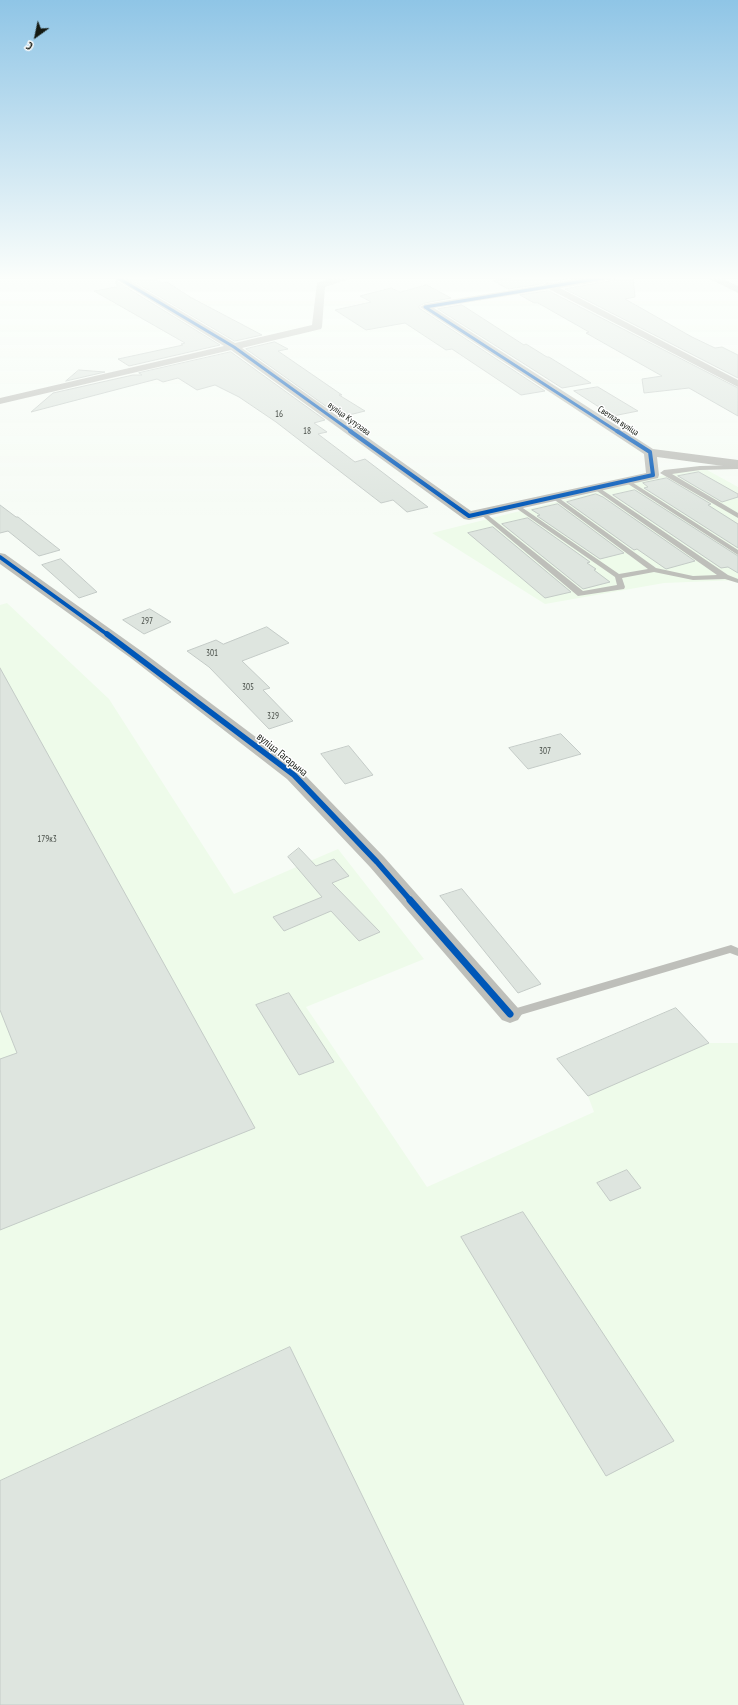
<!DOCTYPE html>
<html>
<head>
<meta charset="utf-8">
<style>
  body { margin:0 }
  #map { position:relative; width:738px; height:1705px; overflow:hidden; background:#f7fcf6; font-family:"PT Sans Narrow",sans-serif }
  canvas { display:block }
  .north { position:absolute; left:16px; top:16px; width:40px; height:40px; -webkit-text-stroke:3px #fff; paint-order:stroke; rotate:213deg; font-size:11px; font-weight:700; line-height:16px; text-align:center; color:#141912 }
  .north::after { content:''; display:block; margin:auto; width:14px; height:18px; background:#141912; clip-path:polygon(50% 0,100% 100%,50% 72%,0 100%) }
</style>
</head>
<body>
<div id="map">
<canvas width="738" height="1705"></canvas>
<div class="north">С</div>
</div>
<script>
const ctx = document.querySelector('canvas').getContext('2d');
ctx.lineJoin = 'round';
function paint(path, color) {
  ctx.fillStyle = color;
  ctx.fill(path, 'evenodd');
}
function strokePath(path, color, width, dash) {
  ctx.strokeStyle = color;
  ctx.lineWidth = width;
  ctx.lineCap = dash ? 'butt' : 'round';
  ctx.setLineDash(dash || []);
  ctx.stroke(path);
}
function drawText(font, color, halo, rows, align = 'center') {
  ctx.font = font + ' "PT Sans Narrow",sans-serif';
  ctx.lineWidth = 3;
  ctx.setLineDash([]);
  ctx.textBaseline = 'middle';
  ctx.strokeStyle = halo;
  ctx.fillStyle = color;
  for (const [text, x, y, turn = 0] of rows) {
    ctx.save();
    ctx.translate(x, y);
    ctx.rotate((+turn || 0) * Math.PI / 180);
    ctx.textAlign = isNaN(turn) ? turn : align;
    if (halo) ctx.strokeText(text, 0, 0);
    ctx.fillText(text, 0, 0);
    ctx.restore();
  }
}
const built = new Path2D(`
  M700 466 738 487V580L664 583 545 604 432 533Z
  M7 603 109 699 234 894 338 849 424 959 306 1007 427 1187 594 1112 588 1096 557 1059 676 1008 709 1043H738V1705H0V605Z`);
const building = new Path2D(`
  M125 276H151L162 283 167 282 190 297 262 335 235 341Z
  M530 276H585L552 281H547L542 284 508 289 494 281Z
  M619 276H633L635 297 625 299 692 337 715 348 722 347 738 355V378L565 289 614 280Z
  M116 281 220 345 129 366 118 359 183 345 181 344 185 343 94 291 117 287Z
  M427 285 451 298 425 303 419 306V308L545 391 521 395 452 349 446 350 405 323 366 330 335 310 371 302 360 296 391 288 400 292Z
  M549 291 738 388V416L689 388 644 393 642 379 662 376 586 333 589 332 538 303H534L520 295Z
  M462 305 524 345 526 344 547 357H549L591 383 562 388 438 309Z
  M275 342 288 349 278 351 342 395H339L365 411 341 417 246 349Z
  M231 352 325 420 314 423 327 432 318 434 355 462 365 459 428 507 407 512 393 500 381 503 276 422 239 397 215 385 197 390 178 378 163 382 157 379 31 412 53 393 133 375H142L139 373Z
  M79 370 105 372 66 381Z
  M598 387 638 411 613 416 574 391Z
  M699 472 738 494V497L722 502 678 476Z
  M667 478 711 504 708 505 738 524V548L644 488 648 487 643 483Z
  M635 490 738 556V573L728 567 721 568 613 495Z
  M596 494 603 497 695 561 666 569 637 549 634 550 567 502Z
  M558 504 624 553 600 559 537 516 540 515 532 510Z
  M0 505 16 517H18L60 550 39 556 8 531 0 533Z
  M528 518 590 562 587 563 596 569 594 570 610 582 583 589 502 524Z
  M493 527 571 592 545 598 468 533Z
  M61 559 97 592 79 598 42 565Z
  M150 609 171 622 144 634 123 620Z
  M267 627 289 643 242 661 270 688 263 690 293 721 269 729 209 667 187 651 216 640 223 644Z
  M0 668 255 1128 0 1230V1059L17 1053 0 1010Z
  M561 734 581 754 528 769 509 748Z
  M349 746 373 775 345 784 321 754Z
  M299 848 316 866 334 859 349 876 332 883 380 932 359 941 331 911 284 931 273 917 322 897 288 857Z
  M462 889 541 984 518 993 440 896Z
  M289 993 334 1062 299 1075 256 1005Z
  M676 1008 709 1043 588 1096 557 1059Z
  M627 1170 641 1188 610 1201 597 1183Z
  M523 1212 674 1441 606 1476 461 1237Z
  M290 1347 464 1705H0V1481Z`);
const service = new Path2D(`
  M738 465V469L700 470 672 474 738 513V518L660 473 664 470 700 466Z
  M627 479 738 550V555L625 482V480Z
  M594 487H598L728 575 738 579V583L725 579 693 580 654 572 622 578 625 587 624 589 578 596 479 513 484 512 583 591 617 585 615 577 513 506V504H517L619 574 648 569 552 498V496H556L656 568 693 576 717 575 594 489Z
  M731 945 738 948V956L730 953 510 1018 506 1017 504 1014 506 1011 510 1010Z`);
const minor = new Path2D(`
  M111 276H122L235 343 312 325 317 283 339 276H353L352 278 325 287 322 327 321 329 242 348 471 511 646 473 644 454 420 307 425 304 543 285 548 282 552 283 596 276H618L614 279 560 288 738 380V387L549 289 434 308 653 449 738 460V468L657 457 659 475 658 478 469 520 464 519 231 350 0 404V398L224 346Z
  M704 276H716L738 286V293Z
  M0 553 5 554 144 653 301 771 384 857 518 1008 522 1014 518 1020 510 1023 502 1020 370 867 287 779 132 659 0 564Z`);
const cyclewayFar3 = new Path2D(`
  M115 276 234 347 352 432
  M614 276 425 307 618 432`);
const cyclewayFar2 = new Path2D(`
  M350 431 469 516 653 475 650 452 617 431
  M0 557 108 635`);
const cyclewayFar1 = new Path2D(`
  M107 634 294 775 377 862 411 901`);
const cycleway = new Path2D(`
  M410 900 510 1014`);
const numberNames = [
  ["16",279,414],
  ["18",307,431],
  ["297",147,621],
  ["301",212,653],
  ["305",248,687],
  ["329",273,716],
  ["307",545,751],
  ["179к3",47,839]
];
const farStreetnames = [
  ["вуліца Кутузава",349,419,36],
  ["Светлая вуліца",618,421,33]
];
const streetNames = [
  ["вуліца Гагарына",282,755,39]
];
paint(built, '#eefbea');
paint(building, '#dee5df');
strokePath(building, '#c4cbc7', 1);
paint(service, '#bebfba');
paint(minor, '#bebfba');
strokePath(cyclewayFar3, '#0057b8', 3);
strokePath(cyclewayFar2, '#0057b8', 4);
strokePath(cyclewayFar1, '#0057b8', 5.5);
strokePath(cycleway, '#0057b8', 7);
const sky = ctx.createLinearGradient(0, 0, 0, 515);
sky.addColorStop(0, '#8fc5e6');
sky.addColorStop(0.54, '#fbfefb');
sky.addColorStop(1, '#fbfefb00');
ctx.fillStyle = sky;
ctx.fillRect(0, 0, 738, 515);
drawText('9px', '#484e48', null, numberNames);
drawText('9px', '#141912', '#fff', farStreetnames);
drawText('11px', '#141912', '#fff', streetNames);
</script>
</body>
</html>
